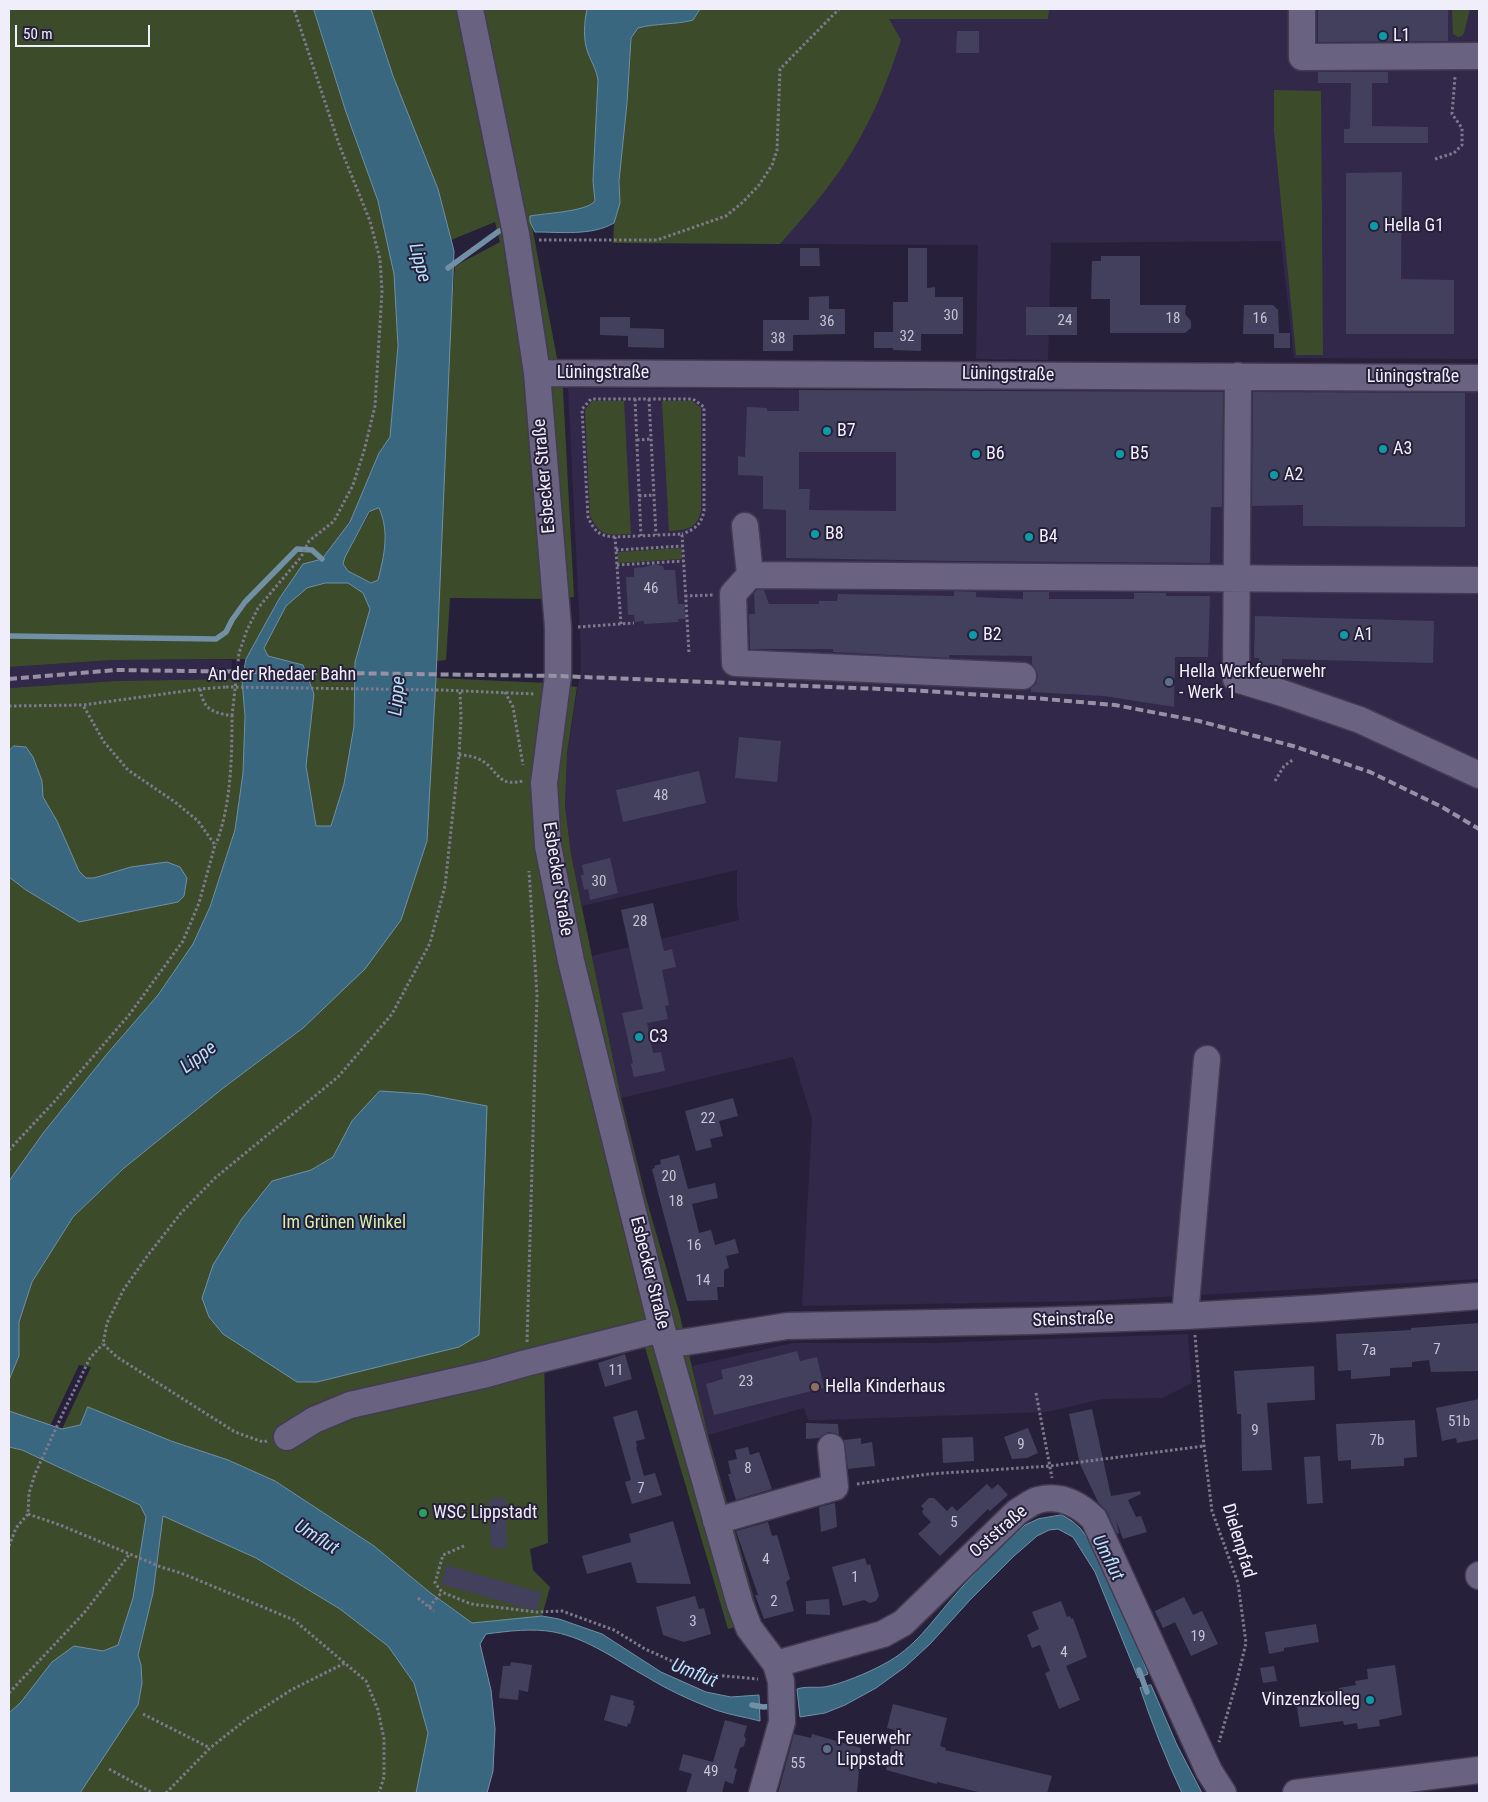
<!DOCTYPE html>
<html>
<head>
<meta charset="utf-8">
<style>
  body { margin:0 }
  #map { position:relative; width:1488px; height:1802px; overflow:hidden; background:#27203a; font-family:"Roboto Condensed",sans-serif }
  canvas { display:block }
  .frame { position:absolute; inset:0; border:10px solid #f1eefc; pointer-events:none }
  .scale { position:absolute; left:15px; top:25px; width:135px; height:22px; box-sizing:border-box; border:2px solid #f1eefc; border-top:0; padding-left:6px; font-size:15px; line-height:18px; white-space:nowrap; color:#f1eefc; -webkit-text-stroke:4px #27203a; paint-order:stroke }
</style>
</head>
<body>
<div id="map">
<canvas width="1488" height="1802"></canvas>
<div class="frame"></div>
<div class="scale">50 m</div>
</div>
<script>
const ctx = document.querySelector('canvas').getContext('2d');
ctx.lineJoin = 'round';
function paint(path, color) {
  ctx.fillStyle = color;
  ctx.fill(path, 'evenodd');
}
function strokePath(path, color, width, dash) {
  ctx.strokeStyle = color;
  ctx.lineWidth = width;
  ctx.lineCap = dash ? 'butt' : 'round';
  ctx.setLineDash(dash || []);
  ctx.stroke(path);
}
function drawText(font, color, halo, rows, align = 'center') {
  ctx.font = font + ' "Roboto Condensed",sans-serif';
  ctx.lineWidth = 4;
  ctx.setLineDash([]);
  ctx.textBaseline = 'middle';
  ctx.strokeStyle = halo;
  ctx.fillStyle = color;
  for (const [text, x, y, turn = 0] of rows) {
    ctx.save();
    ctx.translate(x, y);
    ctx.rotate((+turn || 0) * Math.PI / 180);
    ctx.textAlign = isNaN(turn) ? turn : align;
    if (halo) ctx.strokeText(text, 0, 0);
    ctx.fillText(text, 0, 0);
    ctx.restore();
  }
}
const built = new Path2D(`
  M887 9H1479V359L1294 358 1281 241 1051 243 1048 360 976 359 978 245 780 244 785 74Z
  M568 388 799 390 1479 391V1279L1093 1301 802 1306 812 1119 793 1057 621 1098 592 956 739 920 737 905V870L582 906 571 854 565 806 567 753 581 668V652Z
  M113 660H232L231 679 116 681 9 688V667Z
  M1188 1334 1192 1383 1162 1398 1103 1399 1047 1412 823 1420H808L804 1408 708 1435 692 1366 792 1343H932Z`);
const green = new Path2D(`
  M9 9H314L346 112 378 201 394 274 398 346 390 437 379 453 350 522 322 559 303 565 279 599 246 659 113 660 9 667Z
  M371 9H587C585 20 584 43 588 53 592 63 596 69 598 80L593 181 595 201C585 213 546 212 530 216L563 390 574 597 550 599 450 598 446 660 436 661V651L450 328 455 266 500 242 495 222 451 240 438 189 393 76Z
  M700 9H1049L1048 19H889L901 40C887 84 869 127 843 166 824 194 802 219 780 244L613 243 614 223 620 203 619 181 627 103 631 38 638 28C656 23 675 24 693 20Z
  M1452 9H1470L1464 33 1462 36 1458 37 1453 34Z
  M1274 90 1321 91 1323 355H1296L1274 131Z
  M592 401H624L631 534C609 535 601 538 590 516L585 410Z
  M662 401H692L701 408V511C697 529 686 530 669 531Z
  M379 508C390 533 384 555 378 580L371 583 348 571 342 564 345 557 370 512Z
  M681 548 682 559 618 563V552Z
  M326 583H348L363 593 370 609 355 662 354 726 344 784 331 826H316L306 766 314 694 303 665 268 656 264 648 286 606 307 588Z
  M436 678 547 683 577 687 567 753 565 806 571 854 621 1098 646 1198 679 1312 708 1435 760 1620 728 1629 641 1334 544 1359 548 1543 530 1549 533 1570 550 1587 542 1616 472 1623 428 1591 374 1546 275 1481 228 1460 171 1441 88 1407 80 1425 62 1429 91 1367 79 1365 50 1426 9 1411V1380L19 1356V1322L32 1282 73 1217 124 1168 222 1089 303 1028 427 841Z
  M231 679 242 680 245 716 243 773 235 830 210 907 193 944 158 995 107 1054 44 1132 9 1181V877L26 890 79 922 178 902 131 867 94 878H86L79 871 57 821 43 797 42 781 14 746 9 751V688L116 681Z
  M9 1447 22 1450 140 1505 146 1517 133 1598 118 1645 103 1651 21 1702 9 1713Z
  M163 1516 256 1558 340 1609 388 1645 414 1683 428 1733 416 1793H80L138 1705 141 1665 138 1655 153 1593Z`);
const water = new Path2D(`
  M314 9H371L393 76 438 189 454 251 436 678 427 841 401 920 365 969 303 1028 222 1089 124 1168 73 1217 32 1282 19 1322V1356L9 1380V1181L44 1132 107 1054 158 995 193 944 210 907 235 830 243 773 245 716 242 680 246 659 279 599 303 564 322 559 350 522 379 453 390 437 398 346 394 274 378 201 346 112ZM379 508C390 532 384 556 378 580L371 583 348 571 343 564 345 557 369 512ZM326 583H348L363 593 370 609 355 662 354 726 344 784 331 826H316L306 766 314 694 303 665 268 656 264 648 286 606 307 588Z
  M587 9H700L693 20C675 25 656 23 638 28L631 38 627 103 619 181 620 203 614 223C592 236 560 232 535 232L530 222V216C545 213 586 212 595 201L593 181 598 80C596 69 592 63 588 53 583 40 584 23 587 9Z
  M14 746 26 747 33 757 42 781 43 797 57 821 79 871 86 878H94L131 867 167 862 180 867 187 878 184 896 178 902 79 922 26 890 9 877V751Z
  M380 1091 424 1094 487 1106 479 1335 459 1347 317 1382H297L223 1334 209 1317 202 1298 213 1265 241 1220 272 1181 311 1170 333 1157 352 1121Z
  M88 1407 171 1441 228 1460 275 1481 374 1546 428 1591 472 1623 542 1616 559 1619 602 1634 661 1672 706 1692 731 1697 759 1695 760 1721C745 1717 730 1715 716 1710 692 1701 668 1690 647 1677 616 1660 589 1639 554 1632 532 1628 509 1631 486 1634L480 1644 491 1690 495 1729 493 1771 487 1793H416L428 1733 414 1683 388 1646 340 1609 256 1558 163 1516 153 1593 138 1655 141 1665 142 1683 138 1705 80 1793H9V1713L21 1702 52 1662 74 1646 103 1651 118 1645 133 1598 146 1517 140 1505 22 1450 9 1447V1411L62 1429 80 1425Z
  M1062 1515 1072 1521 1080 1528 1095 1548 1134 1637 1148 1674 1138 1678 1095 1572 1073 1537 1058 1529 1049 1530 1037 1536 1014 1556 970 1600 930 1644 905 1667 876 1688 845 1705 825 1713 800 1717 797 1689C806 1686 815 1688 824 1687 839 1685 870 1672 884 1664 914 1649 933 1620 955 1595 976 1571 1000 1547 1025 1525L1038 1519Z
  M1151 1685 1177 1745 1202 1793H1182C1166 1759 1152 1724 1140 1688Z`);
const stream = new Path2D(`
  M448 268 499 231 508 228
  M9 636 216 639 226 632 232 620 245 602 297 549 312 550 322 559
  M1139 1670 1147 1692
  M752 1705 763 1707 775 1706`);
const building = new Path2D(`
  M1318 9H1448V41L1318 42Z
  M957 31H979V53H956Z
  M1318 72H1388V83H1372V126L1428 127V143H1344V129H1350L1351 83H1318Z
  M1402 172 1401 279 1454 280V334H1346V173Z
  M800 248H819L820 266H800Z
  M908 248H927V288L935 287V297H963V334H921V351L893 350V348H874V332H893V302H908Z
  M1101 256H1140V305H1186L1185 314 1191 321V328L1185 333H1110V299H1091L1092 261H1101Z
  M829 296V309H845V334L793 335V351H763V320H809V297Z
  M1244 305H1273L1278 310 1279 333H1290V348H1274V334H1243Z
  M1026 307H1077V335H1026Z
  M600 317H630V328L664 329V348L628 347V336L600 335Z
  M799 390 1223 392 1222 507H1211L1210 563 954 561 786 558V510L763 509V476L738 475V456L745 457 747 407 767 408V411H799ZM799 452H896V511L809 510 810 489H799Z
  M1253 392 1465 393V527L1303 526V505L1252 506Z
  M654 564 663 566 664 570H675L678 604H684L686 619H678L679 622 644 624V621L635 622 634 615H628L626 577H634V568L645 567Z
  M757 590H764L769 604H819V601H837L838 594 954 596V591L976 592V597L1023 599V592H1049V599H1134V593H1166V596H1210L1208 657H1175L1174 707 1104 696 1031 692V688L1036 684 1038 676 1036 670 1032 664V656L949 655V658L833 652V649H750L749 614H755L754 593Z
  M1255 616 1434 621 1433 663 1282 659V677L1259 670V658H1254Z
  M739 737 781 741 777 782 735 778Z
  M699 771 706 803 623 822 616 790Z
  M610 858 618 893 590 900 588 889 584 890 581 875H584L582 865Z
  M653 903 664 951 672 949 676 967 662 970 669 1005 665 1006 668 1019 647 1023 653 1053 661 1052 665 1071 634 1077 631 1064 633 1063 622 1013 643 1009 621 910Z
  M733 1098 738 1116 719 1121 723 1136 710 1139 712 1147 696 1151 685 1111Z
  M679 1155 688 1189 715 1183 718 1198 692 1204 699 1233 711 1230 715 1245 735 1239 739 1253 726 1256 729 1268 724 1270V1287H717L718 1300 687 1301 662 1208 652 1169 655 1168 654 1166 661 1164 660 1160Z
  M1479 1323V1371L1431 1372 1429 1360 1412 1362V1367L1390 1368V1376L1351 1379V1370L1338 1371 1336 1334 1411 1330V1328Z
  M797 1351 800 1361 817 1357 824 1388 714 1415 706 1384 723 1379 721 1370Z
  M625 1354 632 1379 605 1387 598 1363Z
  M1314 1366 1315 1400 1267 1403 1272 1470 1242 1471 1241 1414H1237L1234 1371Z
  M1479 1399V1439L1457 1443 1456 1438 1442 1441 1436 1408Z
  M1092 1409 1111 1496 1140 1491 1141 1494 1128 1500 1136 1517 1141 1516 1147 1532 1123 1539 1116 1520 1119 1533 1117 1534 1107 1512 1098 1502 1080 1464 1069 1414Z
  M637 1410 645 1439 636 1441 637 1447H636L644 1476 655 1473 662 1495 632 1504 625 1482 631 1480 613 1417Z
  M1415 1420 1417 1457 1404 1458V1466L1351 1469V1460L1338 1461 1336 1424Z
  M806 1423 838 1424 839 1435 829 1432 823 1435 819 1438 806 1439Z
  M1028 1428 1038 1453 1027 1458 1012 1459 1004 1437Z
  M973 1437 974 1461 943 1463 942 1438Z
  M861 1438V1444L872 1442 875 1466 848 1469 844 1440Z
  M748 1447 750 1455 759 1452 772 1489 736 1500 728 1474H731L728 1461 737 1459 735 1450Z
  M1320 1456 1323 1503 1307 1504 1304 1457Z
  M987 1484 992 1489 998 1484 1008 1495 990 1511 988 1509 940 1556 918 1534 931 1522 923 1514 922 1511 924 1509 921 1506 929 1498H934L947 1511 952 1506 957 1511Z
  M505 1498 507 1548H491L489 1499Z
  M835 1503 837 1527 821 1532 819 1507Z
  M673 1521 691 1584 637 1583 631 1562 587 1574 582 1556 631 1542 629 1534Z
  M768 1522 772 1536 777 1535 790 1579 786 1582 794 1611 764 1619 755 1595H758L736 1531Z
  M865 1558 867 1565 870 1564 879 1596 876 1601 870 1603 864 1600 843 1606 832 1567Z
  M446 1565 542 1593 536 1611 441 1584Z
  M695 1596 699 1609 704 1608 711 1634 684 1642 663 1635 656 1607Z
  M1184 1597 1193 1615 1202 1611 1218 1644 1191 1656 1175 1622 1163 1628 1155 1611Z
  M829 1599 830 1615 806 1614V1601Z
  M1061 1601 1067 1617 1070 1616 1071 1619 1073 1618 1087 1657 1066 1666 1080 1700 1059 1709 1045 1673 1050 1671 1040 1645 1032 1648 1027 1635 1039 1629 1032 1612Z
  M1316 1624 1319 1642 1284 1648V1651L1269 1654 1265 1632Z
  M511 1662 532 1665 528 1692 519 1690 518 1700 499 1698 503 1666H510Z
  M1395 1665 1402 1715 1379 1720 1380 1726 1358 1729 1357 1723 1344 1725 1343 1721 1300 1727 1295 1696 1339 1690V1688L1356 1685 1355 1681 1368 1679 1367 1669Z
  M1274 1666 1277 1681 1263 1683 1260 1668Z
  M611 1695 634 1701 633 1705 635 1706 630 1724 628 1723 627 1727 604 1720Z
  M893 1704 947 1718 940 1746 946 1748 945 1750 1052 1776 1047 1793H982L937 1782V1784L886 1770 895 1730 887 1728Z
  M725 1720 747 1726 744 1736 746 1739 744 1746 740 1748 734 1768 737 1769 733 1784 725 1781 722 1793H686L692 1774 679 1770 683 1754 713 1762Z
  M794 1734 811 1738 812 1734 861 1748 857 1793H778Z`);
const path = new Path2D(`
  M1435 159 1454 153 1462 145V128L1452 114 1455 77
  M539 240H657L726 216 743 202 759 185 772 165 777 150 780 69 839 9
  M635 399 641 536
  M649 399 656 535
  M637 440 651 439
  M639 496 654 495
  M615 537C599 536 594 531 588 517L582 409 591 399H693L704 407V511C701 525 695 529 682 534
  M616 550 683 546
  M617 565 684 561
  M685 596 713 595
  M621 624 615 537 682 534 689 653
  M578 627 634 623
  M200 689C204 711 213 712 232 716 232 757 231 806 216 844
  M441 690 535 694
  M505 692 513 707 523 765
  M9 706 83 705 200 689 226 687
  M232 716 239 653 247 630 258 608 301 557 309 541 334 521 353 485 364 451 375 406 382 291 380 259 370 221 340 147 294 9
  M459 755C470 755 481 758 489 766 502 780 503 785 523 781
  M1275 781 1284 766 1294 759
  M9 1150 54 1102 129 1015 183 941 199 903 215 845 198 821 175 802 128 770 104 742 83 705
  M1195 1335 1204 1446 1212 1511 1238 1583 1246 1643 1236 1684 1219 1742
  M527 1342 537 995 529 871
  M1036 1393 1052 1478
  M267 1441 263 1442 235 1432 117 1357 103 1344 107 1323 124 1289 148 1255 181 1213 215 1178 338 1077 392 1014 430 943 445 886 459 755 461 717 460 690
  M857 1484 929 1474 1050 1466 1204 1446
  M28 1514 60 1525 161 1567 181 1573 294 1620 366 1681 378 1710 384 1739V1777L379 1793
  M9 1546 16 1528 28 1514 29 1493 35 1474 62 1415 90 1358 103 1344
  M464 1546 443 1555 435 1583 442 1592 471 1604 536 1612 562 1611 614 1630 645 1649 683 1666 714 1675 758 1679
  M418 1598 434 1611
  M429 1607 442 1592
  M9 1693 84 1613 129 1555
  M143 1714 210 1748
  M109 1769 153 1793
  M166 1793 210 1748 248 1718 291 1690 345 1663`);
const minor = new Path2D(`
  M470 9 516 234 537 373 558 627V676L544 783 548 846 571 961 662 1329 740 1604 749 1628 776 1664 781 1681 782 1722 762 1793
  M1302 9V57L1479 56
  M537 373 1479 378
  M1238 376 1236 679 1282 693 1360 720 1479 775
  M745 526 750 575 733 594 735 663 1023 676
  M750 575 1476 580
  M1185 1316 1207 1059
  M667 1345 787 1326 1033 1321 1185 1316 1324 1308 1479 1296
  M287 1437 314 1420 350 1405 487 1374 526 1363 662 1329
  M716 1521 835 1487 831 1447
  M1479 1576V1575
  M776 1664 883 1634 903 1623 1017 1512C1024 1508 1031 1502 1038 1500 1060 1494 1079 1504 1094 1519L1209 1771 1223 1793
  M1296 1793 1479 1770`);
const rail = new Path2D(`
  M9 679 116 670 558 676 907 690 1033 698 1115 705 1199 721 1293 746 1370 772 1442 807 1479 829`);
const pathBridge = new Path2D(`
  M226 687 441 690`);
const markers = [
  [1383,36,5,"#0f9aa8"],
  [1374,226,5,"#0f9aa8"],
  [827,431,5,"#0f9aa8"],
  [1383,449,5,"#0f9aa8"],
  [976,454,5,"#0f9aa8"],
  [1120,454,5,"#0f9aa8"],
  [1274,475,5,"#0f9aa8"],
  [815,534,5,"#0f9aa8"],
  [1029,537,5,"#0f9aa8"],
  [973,635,5,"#0f9aa8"],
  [1344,635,5,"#0f9aa8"],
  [1169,682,5,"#5c6f8a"],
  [639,1037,5,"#0f9aa8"],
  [815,1387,5,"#8d6e63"],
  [423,1513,5,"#2e9e5b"],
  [1370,1700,5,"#0f9aa8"],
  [827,1749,5,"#5c6f8a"]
];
const numberNames = [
  ["30",951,316],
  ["18",1173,319],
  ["16",1260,319],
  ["24",1065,321],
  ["36",827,322],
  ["32",907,337],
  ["38",778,339],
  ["46",651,589],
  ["48",661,796],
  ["30",599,882],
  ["28",640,922],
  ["22",708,1119],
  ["20",669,1177],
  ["18",676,1202],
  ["16",694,1246],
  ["14",703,1281],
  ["7",1437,1350],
  ["7a",1369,1351],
  ["11",616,1371],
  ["23",746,1382],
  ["51b",1459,1422],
  ["9",1255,1431],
  ["7b",1377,1441],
  ["9",1021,1445],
  ["8",748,1469],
  ["7",641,1489],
  ["5",954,1523],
  ["4",766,1560],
  ["1",855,1578],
  ["2",774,1602],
  ["3",693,1622],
  ["19",1198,1637],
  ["4",1064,1653],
  ["55",798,1764],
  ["49",711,1772]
];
const poiNames = [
  ["L1",1393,36],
  ["Hella G1",1384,226],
  ["B7",837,431],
  ["A3",1393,449],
  ["B6",986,454],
  ["B5",1130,454],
  ["A2",1284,475],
  ["B8",825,534],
  ["B4",1039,537],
  ["B2",983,635],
  ["A1",1354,635],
  ["Hella Werkfeuerwehr",1179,672],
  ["- Werk 1",1179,693],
  ["C3",649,1037],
  ["Hella Kinderhaus",825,1387],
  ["WSC Lippstadt",433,1513],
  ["Vinzenzkolleg",1360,1700,"right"],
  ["Feuerwehr",837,1739],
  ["Lippstadt",837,1760]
];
const streetNames = [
  ["Lüningstraße",603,373],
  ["Lüningstraße",1008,375,1],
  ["Lüningstraße",1413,377],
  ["Esbecker Straße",545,476,-95],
  ["An der Rhedaer Bahn",282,675],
  ["Esbecker Straße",557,879,81],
  ["Esbecker Straße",649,1273,76],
  ["Steinstraße",1073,1320,-2],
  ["Oststraße",999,1532,-41],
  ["Dielenpfad",1238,1541,73]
];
const parkNames = [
  ["Im Grünen Winkel",344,1223]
];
const waterNames = [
  ["Lippe",419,263,75],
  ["Lippe",398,696,-85],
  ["Lippe",199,1058,-37],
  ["Umflut",316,1538,32],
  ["Umflut",1107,1558,63],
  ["Umflut",694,1674,22]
];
paint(built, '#322849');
paint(green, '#3c4c2a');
paint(water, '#3a6780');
strokePath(water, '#7190a5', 1);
strokePath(stream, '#7190a5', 5.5);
paint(building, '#42405d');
strokePath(minor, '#423b51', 29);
strokePath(path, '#7e798d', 3, [2.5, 2.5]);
strokePath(minor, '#6a6281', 26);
strokePath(rail, '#9691a5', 4, [8, 4]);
strokePath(pathBridge, '#7e798d', 3, [2.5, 2.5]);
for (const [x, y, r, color] of markers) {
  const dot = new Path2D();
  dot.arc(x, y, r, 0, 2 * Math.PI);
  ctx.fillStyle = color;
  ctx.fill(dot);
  strokePath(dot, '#27203a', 2);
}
drawText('15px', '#c5c2d4', null, numberNames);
drawText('18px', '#f1eefc', '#27203a', poiNames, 'left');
drawText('18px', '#f1eefc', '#27203a', streetNames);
drawText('18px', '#cfefac', '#27203a', parkNames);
drawText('italic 19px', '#b6e0fa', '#27203a', waterNames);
</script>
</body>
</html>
